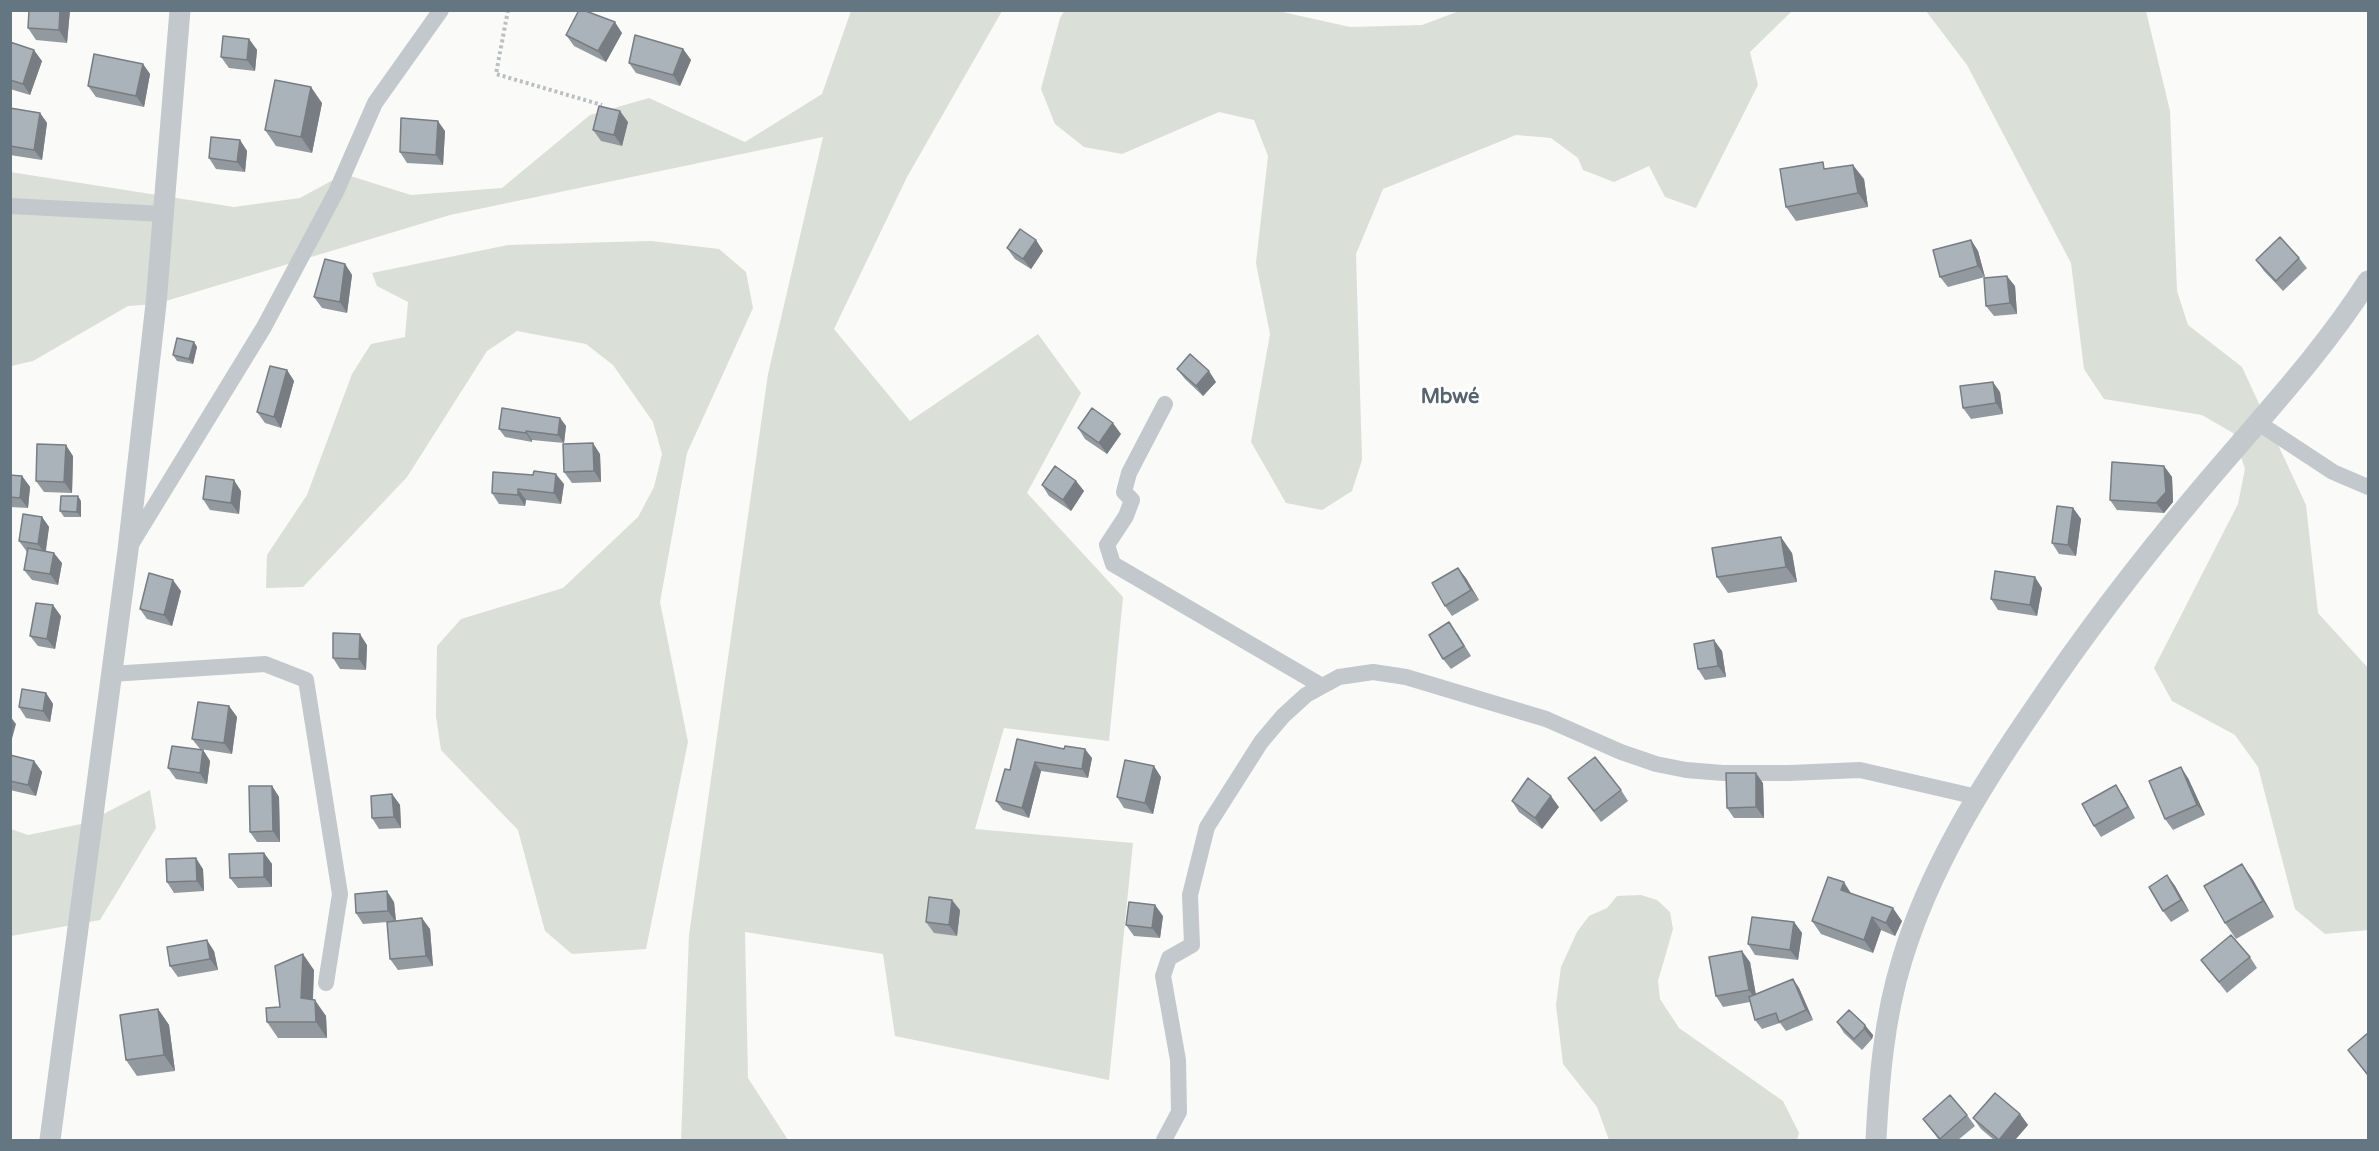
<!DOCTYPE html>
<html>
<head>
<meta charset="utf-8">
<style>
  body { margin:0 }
  #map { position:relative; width:2379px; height:1151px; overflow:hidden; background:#fafaf8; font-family:"Varela Round",sans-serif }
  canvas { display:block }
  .frame { position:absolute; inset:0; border:12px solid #657683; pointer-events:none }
</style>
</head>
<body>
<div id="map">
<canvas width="2379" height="1151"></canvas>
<div class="frame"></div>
</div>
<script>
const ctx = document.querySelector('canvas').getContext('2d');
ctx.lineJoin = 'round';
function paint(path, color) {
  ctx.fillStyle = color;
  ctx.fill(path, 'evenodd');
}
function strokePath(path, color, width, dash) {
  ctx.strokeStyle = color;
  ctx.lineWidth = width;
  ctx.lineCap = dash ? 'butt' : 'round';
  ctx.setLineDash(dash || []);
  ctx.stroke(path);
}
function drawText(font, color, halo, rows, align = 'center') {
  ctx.font = font + ' "Varela Round",sans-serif';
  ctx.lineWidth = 6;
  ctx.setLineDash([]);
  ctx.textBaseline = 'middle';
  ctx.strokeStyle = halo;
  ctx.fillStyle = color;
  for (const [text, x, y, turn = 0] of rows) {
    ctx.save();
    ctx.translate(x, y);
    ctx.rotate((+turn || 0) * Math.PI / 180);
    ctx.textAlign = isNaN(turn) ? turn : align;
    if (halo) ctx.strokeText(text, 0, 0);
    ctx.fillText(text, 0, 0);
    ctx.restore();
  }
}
const green = new Path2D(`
  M1462 10 1792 11 1750 52 1758 85 1696 208 1665 197 1649 166 1614 182 1583 170 1578 158 1551 138 1516 135 1383 189 1356 254 1362 460 1352 491 1322 510 1286 503 1251 442 1270 334 1256 263 1268 156 1254 120 1219 112 1122 154 1084 147 1055 124 1041 89 1060 18 1065 10 1278 11 1350 27 1422 25Z
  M851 11H1002L907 177 834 329 910 421 1038 334 1081 393 1027 493 1123 597 1109 741 1004 728 975 829 1133 843 1109 1080 895 1036 883 954 745 932 748 1078 788 1140H681L689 935 768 374 823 137 450 215 156 304 128 306 33 361 11 366 10 172 234 207 300 198 344 174 411 195 502 188 590 115 649 98 745 142 822 94Z
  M1926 11H2146L2170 111 2177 291 2188 325 2242 367 2306 505 2318 613 2368 668V930L2325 934 2295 909 2258 767 2235 735 2172 701 2154 668 2238 504 2245 469 2233 433 2202 415 2104 399 2084 369 2071 263 1967 65Z
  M651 241 719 249 746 272 753 308 687 453 660 602 688 742 646 949 572 954 545 931 518 830 441 750 436 716 437 646 461 619 563 588 638 517 654 487 662 454 653 422 613 365 586 344 517 331 487 351 407 477 303 587 266 588 267 555 307 495 352 374 371 344 405 337 408 302 377 286 372 273 508 245Z
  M150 790 156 828 100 920 11 936V829L28 835 86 823Z
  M1641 895 1657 900 1670 912 1673 929 1658 981 1660 999 1679 1028 1783 1101 1799 1133 1797 1140H1609L1597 1107 1563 1064 1556 1005 1561 967 1577 932 1589 916 1607 908 1617 896Z`);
const path = new Path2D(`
  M508 10 496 74 602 105`);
const minor = new Path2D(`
  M10 206 164 214
  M1165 404 1129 473 1124 492 1132 500 1126 516 1107 545 1113 564 1322 686
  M2257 422 2333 472 2368 487
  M130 546 264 327 336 192 375 103 441 10
  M111 674 265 664 306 680 340 894 326 983
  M1164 1140 1179 1112 1178 1060 1163 976 1169 958 1192 945 1190 895 1207 827 1261 742 1283 716 1306 695 1339 677 1373 672 1406 677 1546 719 1621 752 1656 764 1686 770 1723 773H1789L1860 770 1977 797`);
const tertiary = new Path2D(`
  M50 1140 128 550 156 304 180 10
  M1876 1140C1879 1080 1884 1018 1902 960 1929 870 1981 786 2034 709 2085 633 2141 560 2200 490 2257 422 2320 356 2368 281`);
const wall = new Path2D(`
  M29 10H70L67 43 36 40 28 28Z
  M622 33 606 62 574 46 566 35Z
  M249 39 257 50 255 71 229 68 221 57Z
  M10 42 42 61 30 95 10 89Z
  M683 49 691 60 680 86 636 73 629 63Z
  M143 64 150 74 144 107 96 97 88 86Z
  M322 103 312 153 276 146 265 130Z
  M10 108 40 113 47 123 42 160 10 155Z
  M628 122 622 146 601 141 593 130Z
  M445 131 443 165 407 163 400 152Z
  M240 140 247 151 245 172 216 169 209 158Z
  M1827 169 1864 179 1868 207 1796 221 1786 207Z
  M1036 240 1043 251 1031 269 1015 259 1007 248Z
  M1971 240 1978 251 1985 277 1948 287 1940 277Z
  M2299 258 2307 268 2283 291 2264 271 2256 260Z
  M345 264 352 275 347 313 322 308 314 297Z
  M2015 286 2017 314 1994 316 1986 306Z
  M194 342 197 347 193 364 177 361 173 355Z
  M1177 369 1216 382 1203 396 1185 379Z
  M287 370 294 381 281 428 265 423 257 412Z
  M2000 392 2003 414 1971 419 1963 408Z
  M560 418 566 426 564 443 532 440V442L505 437 499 429Z
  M1078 428 1121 434 1107 454 1085 439Z
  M600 454 601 482 572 483 564 472Z
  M73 456 72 493 44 492 36 481Z
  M2164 466 2172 477 2173 502 2164 513 2117 510 2110 500Z
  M493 472 564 484 561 504 526 500 525 506 499 504 492 493Z
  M10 475 22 476 30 487 28 508 10 507Z
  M1076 481 1084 491 1071 511 1049 496 1042 485Z
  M241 491 239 514 210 510 203 499Z
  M81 501V517H64L60 511Z
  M2073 508 2081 519 2076 556 2059 554 2052 543Z
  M42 517 49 527 46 551 62 563 58 585 32 580 24 570 27 552 19 541Z
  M1792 553 1797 582 1728 593 1717 577Z
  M1458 568 1479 600 1452 616 1445 606Z
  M2042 588 2037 616 1998 610 1991 599Z
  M181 591 172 626 147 619 140 609Z
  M61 616 55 649 38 646 30 636Z
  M1457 633 1471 656 1451 669 1443 659Z
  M367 645 366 670 340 669 333 658Z
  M1722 651 1726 677 1705 680 1698 669Z
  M46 693 53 704 50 722 26 718 19 707Z
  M229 706 237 717 232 754 200 749 192 739Z
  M1017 739 1092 758 1088 778 1041 771 1029 818 1003 810 996 801 1010 770Z
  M203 750 210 761 207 784 176 779 168 768Z
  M10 755 34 761 42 772 36 796 10 790Z
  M1161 777 1153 814 1124 808 1117 797Z
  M1568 778 1621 790 1628 801 1601 822Z
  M2188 778 2205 815 2173 830 2165 819Z
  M1763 783 1764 818H1734L1727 808Z
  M2116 785 2123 796 2135 818 2101 837 2094 826Z
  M272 786 279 797 280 842H257L250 832Z
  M392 794 400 805 401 828 379 829 372 818Z
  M1512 801 1559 807 1542 829 1519 812Z
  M264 853 272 864V887L238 888 230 878Z
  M2242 864 2253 880 2274 917 2236 939 2225 923Z
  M203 869 204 891 174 893 167 882Z
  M2167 875 2175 886 2189 911 2171 922 2163 911Z
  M1852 894 1902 921 1895 936 1881 930 1873 953 1821 934 1812 921Z
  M394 902 396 921 430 929 433 966 398 970 390 959 387 922 363 924 356 913Z
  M960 910 957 936 934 933 926 922Z
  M1163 916 1160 938 1134 936 1126 925Z
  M1794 922 1802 933 1798 960 1755 955 1748 944Z
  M214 951 218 970 178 977 170 966Z
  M2250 957 2257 968 2227 993 2201 960Z
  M1750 962 1756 995 1793 979 1799 988 1813 1020 1786 1031 1780 1023 1762 1029 1755 1020 1750 1002 1723 1007 1716 996Z
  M314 970 313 1000 326 1016 327 1038H278L267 1022Z
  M158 1009 169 1025 175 1071 137 1076 126 1060Z
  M1849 1010 1873 1035 1872 1039 1862 1050 1844 1033 1837 1022Z
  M2368 1033V1076L2348 1050Z
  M2020 1114 2028 1125 2015 1140H1994L1981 1129 1973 1118Z
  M1967 1115 1975 1126 1958 1140H1939L1923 1119Z`);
const shadedWall = new Path2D(`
  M60 10H70L67 43 59 30Z
  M615 22 622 33 606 62 598 51Z
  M249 39 257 50 255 71 247 60Z
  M683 49 691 60 680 86 673 75Z
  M34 50 42 61 30 95 23 84Z
  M143 64 150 74 144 107 136 96Z
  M311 87 322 103 312 153 301 137Z
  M620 111 628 122 622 146 614 135Z
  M40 113 47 123 42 160 34 150Z
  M438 121 445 131 443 165 436 155Z
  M240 140 247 151 245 172 237 162Z
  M1853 165 1864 179 1868 207 1858 193Z
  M1036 240 1043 251 1031 269 1023 259Z
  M1971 240 1978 251 1985 277 1978 266Z
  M345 264 352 275 347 313 340 302Z
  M2007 276 2015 286 2017 314 2010 303Z
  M194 342 197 347 193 364 189 359Z
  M287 370 294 381 281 428 274 417Z
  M1209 371 1216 382 1203 396 1196 386Z
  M1993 382 2000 392 2003 414 1996 403Z
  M560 418 566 426 564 443 558 435Z
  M1113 423 1121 434 1107 454 1099 443Z
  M526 431 532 440V442L526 433Z
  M593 443 600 454 601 482 594 471Z
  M66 445 73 456 72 493 64 482Z
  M2164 466 2172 477 2173 502 2164 513 2156 503Z
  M556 474 564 484 561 504 554 493Z
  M22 476 30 487 28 508 20 498Z
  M234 480 241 491 239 514 231 503Z
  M1076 481 1084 491 1071 511 1063 500Z
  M518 489 526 500 525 506 518 495Z
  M78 496 81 501V517L77 512Z
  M2073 508 2081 519 2076 556 2068 545Z
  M42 517 49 527 45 554 38 544Z
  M1781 537 1792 553 1797 582 1786 567Z
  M54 553 62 563 58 585 50 574Z
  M1458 568 1466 578 1479 600 1471 590Z
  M2035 577 2042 588 2037 616 2030 605Z
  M173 580 181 591 172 626 164 615Z
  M53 605 61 616 55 649 47 639Z
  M360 634 367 645 366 670 359 659Z
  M1714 640 1722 651 1726 677 1718 666Z
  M46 693 53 704 50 722 43 711Z
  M229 706 237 717 232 754 224 743Z
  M10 716 16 724 10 746Z
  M1085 749 1092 758 1088 778 1082 769Z
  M203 750 210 761 207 784 200 773Z
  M34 761 42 772 36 796 28 785Z
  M1035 762 1041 771 1029 818 1022 808Z
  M1154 766 1161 777 1153 814 1145 803Z
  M2181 767 2188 778 2205 815 2197 805Z
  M1756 773 1763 783 1764 818 1756 807Z
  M2116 785 2123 796 2135 818 2128 807Z
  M272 786 279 797 280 842 273 831Z
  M392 794 400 805 401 828 394 817Z
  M1551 796 1559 807 1542 829 1535 818Z
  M264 853 272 864V887L264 877Z
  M196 858 203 869 204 891 197 881Z
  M2242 864 2253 880 2274 917 2263 901Z
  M2167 875 2175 886 2189 911 2181 900Z
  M1844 882 1852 895 1841 890Z
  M387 891 394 902 396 922 388 911Z
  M952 900 960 910 957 936 949 925Z
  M1155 905 1163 916 1160 938 1152 928Z
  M1893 908 1902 921 1895 936 1886 923Z
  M1872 917 1881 930 1873 953 1864 940Z
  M422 918 430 929 433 966 426 956Z
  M1794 922 1802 933 1798 960 1790 950Z
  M207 940 214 951 218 970 210 959Z
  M1742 951 1750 962 1757 1001 1749 990Z
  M303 954 314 970 312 1014 301 998Z
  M1793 979 1799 988 1813 1020 1806 1010Z
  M315 1000 326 1016 327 1038 316 1022Z
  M158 1009 169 1025 175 1071 164 1055Z
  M1865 1025 1873 1035 1872 1039 1864 1029Z
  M2020 1114 2028 1125 2015 1140H1999Z`);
const building = new Path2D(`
  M29 10H60L59 30 28 28Z
  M579 10H583L615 22 598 51 566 35Z
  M635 35 683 49 673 75 629 63Z
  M223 36 249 39 247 60 221 57Z
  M10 42 34 50 23 84 10 80Z
  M94 54 143 64 136 96 88 86Z
  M275 80 311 87 301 137 265 130Z
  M599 106 620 111 614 135 593 130Z
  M10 108 40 113 34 150 10 146Z
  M401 118 438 121 436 155 400 152Z
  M211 137 240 140 237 162 209 158Z
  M1823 162 1824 169 1853 165 1858 193 1786 207 1780 169Z
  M1020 229 1036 240 1023 259 1007 248Z
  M2280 237 2299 258 2276 281 2256 260Z
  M1971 240 1978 266 1940 277 1933 250Z
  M325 259 345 264 340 302 314 297Z
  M2007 276 2010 303 1986 306 1984 278Z
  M177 338 194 342 189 359 173 355Z
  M1190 354 1209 371 1196 386 1177 369Z
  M270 366 287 370 274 417 257 412Z
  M1993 382 1996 403 1963 408 1960 386Z
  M502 408 560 418 558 435 526 431V433L499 429Z
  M1092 408 1113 423 1099 443 1078 428Z
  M593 443 594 471 564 472 563 444Z
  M37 444 66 445 64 482 36 481Z
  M2112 462 2164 466 2166 492 2156 503 2110 500Z
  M1055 466 1076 481 1063 500 1042 485Z
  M534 471 556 474 554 493 518 489V495L492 493 493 472 533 475Z
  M10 475 22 476 20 498 10 497Z
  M206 476 234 480 231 503 203 499Z
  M61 496H78L77 512 60 511Z
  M2057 506 2073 508 2068 545 2052 543Z
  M23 514 42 517 38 544 19 541Z
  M1781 537 1786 567 1717 577 1712 548Z
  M28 548 54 553 50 574 24 570Z
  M1458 568 1471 590 1445 606 1432 583Z
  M1995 571 2035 577 2030 605 1991 599Z
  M149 573 173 580 164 615 140 609Z
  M36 603 53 605 47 639 30 636Z
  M1449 622 1464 646 1443 659 1429 635Z
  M333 633 360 634 359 659 333 658Z
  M1714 640 1718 666 1698 669 1694 644Z
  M22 689 46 693 43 711 19 707Z
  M198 702 229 706 224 743 192 739Z
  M1017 739 1064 749 1065 746 1085 749 1082 769 1035 762 1022 808 996 801 1005 769 1010 770Z
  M172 746 203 750 200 773 168 768Z
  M10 755 34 761 28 785 10 781Z
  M1595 757 1621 790 1594 811 1568 778Z
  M1125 760 1154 766 1145 803 1117 797Z
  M2181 767 2197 805 2165 819 2149 781Z
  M1726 773H1756V807L1727 808Z
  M1528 778 1551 796 1535 818 1512 801Z
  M2116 785 2128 807 2094 826 2082 804Z
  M249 786H272L273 831 250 832Z
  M392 794 394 817 372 818 371 796Z
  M264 853V877L230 878 229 854Z
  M196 858 197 881 167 882 166 859Z
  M2242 864 2263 901 2225 923 2204 886Z
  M2167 875 2181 900 2163 911 2149 887Z
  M1828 877 1844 882 1841 890 1893 908 1886 923 1872 917 1864 940 1812 921Z
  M387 891 388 911 356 913 355 894Z
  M929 897 952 900 949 925 926 922Z
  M1129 902 1155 905 1152 928 1126 925Z
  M1752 917 1794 922 1790 950 1748 944Z
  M422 918 426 956 390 959 387 922Z
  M2231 935 2250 957 2219 982 2201 960Z
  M207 940 210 959 170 966 167 947Z
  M1742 951 1749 990 1716 996 1709 957Z
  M303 954 301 998 315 1000 316 1022H267L266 1008 280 1007 275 966Z
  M1793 979 1806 1010 1779 1022 1776 1013 1755 1020 1749 997Z
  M158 1009 164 1055 126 1060 120 1015Z
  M1849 1010 1865 1025 1864 1029 1854 1039 1837 1022Z
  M2368 1033V1075L2348 1050Z
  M1995 1093 2020 1114 1999 1140 1973 1118Z
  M1950 1095 1967 1115 1940 1139 1923 1119Z`);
const quarterNames = [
  ["Mbwé",1450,398]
];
paint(green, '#dadfd7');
strokePath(path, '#bbbfc2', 4, [3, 3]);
strokePath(minor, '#c3c8cc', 16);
strokePath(tertiary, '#c3c8cc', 21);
paint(wall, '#929a9f');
paint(shadedWall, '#777d82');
paint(building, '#aab3b9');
strokePath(building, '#777d82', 1.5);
drawText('bold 20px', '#57646e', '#fff', quarterNames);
</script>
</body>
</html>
